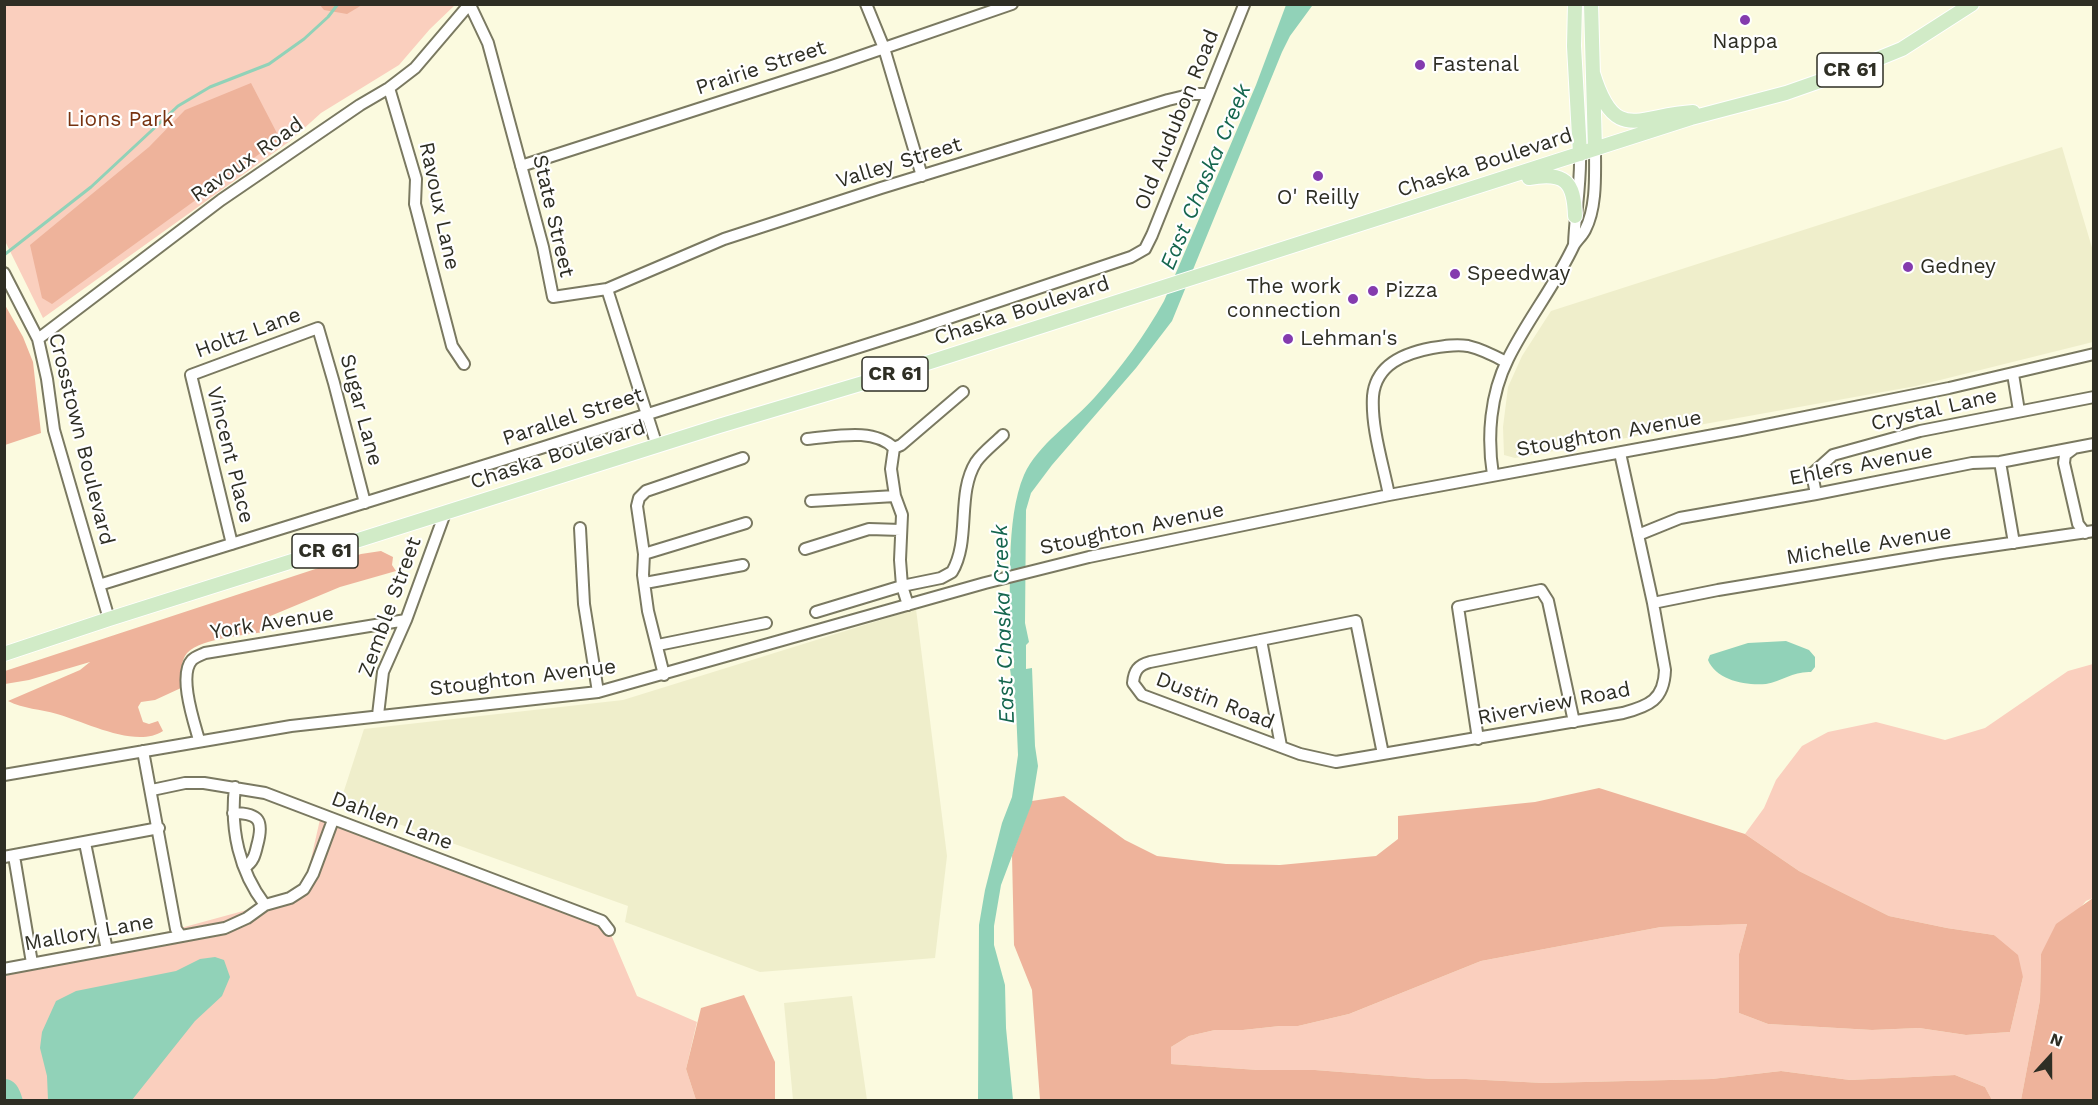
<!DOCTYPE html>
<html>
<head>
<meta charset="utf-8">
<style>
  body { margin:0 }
  #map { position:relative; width:2098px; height:1105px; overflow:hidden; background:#fbfadf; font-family:"Work Sans",sans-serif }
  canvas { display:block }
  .frame { position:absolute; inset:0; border:6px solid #2e2e24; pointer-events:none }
  .north { position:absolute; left:2020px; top:1027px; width:60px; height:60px; -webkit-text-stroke:4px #fff; paint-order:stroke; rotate:21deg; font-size:16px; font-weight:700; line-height:24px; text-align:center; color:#2e2e24 }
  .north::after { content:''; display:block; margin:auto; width:21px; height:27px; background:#2e2e24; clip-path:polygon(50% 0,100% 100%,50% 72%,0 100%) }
</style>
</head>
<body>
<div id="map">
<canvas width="2098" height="1105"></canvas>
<div class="frame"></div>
<div class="north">N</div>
</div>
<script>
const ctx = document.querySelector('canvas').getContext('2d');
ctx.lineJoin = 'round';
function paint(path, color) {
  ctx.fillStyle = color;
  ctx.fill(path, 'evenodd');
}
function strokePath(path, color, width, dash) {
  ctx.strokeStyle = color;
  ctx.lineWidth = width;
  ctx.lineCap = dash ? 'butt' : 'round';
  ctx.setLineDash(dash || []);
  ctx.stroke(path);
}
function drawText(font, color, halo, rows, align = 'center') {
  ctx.font = font + ' "Work Sans",sans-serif';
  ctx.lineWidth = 4.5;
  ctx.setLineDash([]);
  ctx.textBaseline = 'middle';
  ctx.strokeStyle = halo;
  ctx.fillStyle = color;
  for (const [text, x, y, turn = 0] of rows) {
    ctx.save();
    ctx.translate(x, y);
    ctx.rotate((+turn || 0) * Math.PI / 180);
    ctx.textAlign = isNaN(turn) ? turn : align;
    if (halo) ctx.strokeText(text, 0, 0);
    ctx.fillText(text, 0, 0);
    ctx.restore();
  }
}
const built = new Path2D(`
  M2062 147 2093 251V342L1916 386 1515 458 1504 455 1503 427 1508 387 1522 356 1551 311Z
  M916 609 947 856 935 958 760 972 625 922 628 906 340 803 364 729 623 700Z
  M852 996 867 1100H793L784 1003Z`);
const green = new Path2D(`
  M5 5H455L430 29 399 65 321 113 290 141 43 318 5 241Z
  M2093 664V898L2086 901 2041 954 2040 1000 2021 1100H1992L1985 1087 1955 1075 1850 1080 1781 1071 1712 1079 1543 1083 1466 1079H1431L1315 1070H1258L1171 1064V1047L1189 1036 1215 1030H1243L1280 1026H1298L1349 1014 1481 961 1661 927 1747 924 1739 954V1013L1768 1024 1872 1030 1919 1028 1966 1035 2010 1032 2023 977 1994 935 1947 928 1889 916 1799 871 1745 834 1764 808 1776 780 1802 746 1828 732 1876 722 1945 740 1985 728 2068 671Z
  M321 815 609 930 637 996 697 1022 686 1069 696 1100H5V976L265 905 304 890Z`);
const forest = new Path2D(`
  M320 5H362L347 14 324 10Z
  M251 83 280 139 52 304 42 298 30 245 149 147 185 110Z
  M5 305 23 337 33 362 41 433 5 445Z
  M381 551 393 557 392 565 396 571 340 587 268 617 264 632C245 635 194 639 185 656 180 665 181 678 181 688L155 700 141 702 138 707 143 722 149 724 158 721 163 731C136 749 86 722 57 714 40 709 24 709 8 701L80 670 90 662 29 680 5 684V671L361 554Z
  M1599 788 1745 834 1799 871 1889 916 1947 928 1994 935 2018 955 2023 977 2010 1032 1966 1035 1919 1028 1872 1030 1768 1024 1739 1013V954L1747 924 1661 927 1481 961 1349 1014 1298 1026H1280L1243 1030H1215L1189 1036 1171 1047V1064L1258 1070H1315L1431 1079H1466L1543 1083 1712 1079 1781 1071 1850 1080 1955 1075 1985 1087 1992 1100H1040L1032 990 1014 945 1012 855 1032 801 1064 796 1125 840 1157 856 1226 864 1280 865 1376 856 1398 839V816L1535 802Z
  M2093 898V1100H2021L2040 1000 2041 954 2056 924Z
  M744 995 775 1062V1100H696L686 1069 701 1008Z`);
const water = new Path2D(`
  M1286 5H1309L1312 6 1290 36 1282 52 1172 321 1136 368 1052 465 1031 493 1026 510 1025 623 1029 642 1026 645V669L1032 668 1035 746 1038 766 1032 803 1001 885 994 926V945L1005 985 1006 1028 1013 1100H978L979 925 985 890 1002 823 1012 797 1018 755 1016 709 1010 669 1014 668 1013 648 1010 643C1011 595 1005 519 1024 475 1038 444 1072 423 1095 397 1121 368 1145 335 1164 301L1256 85Z
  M1786 641 1809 650 1815 657V667L1811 672C1794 671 1782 681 1766 684 1746 686 1716 680 1708 660L1710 655 1748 643Z
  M215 957 224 960 230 977 222 996 195 1021 132 1100H48L47 1076 40 1048 42 1032 56 1001 76 991 176 971 200 959Z
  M5 1079C17 1080 20 1091 23 1100H5Z`);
const stream = new Path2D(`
  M4 255 91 187 178 106 210 87 269 64 304 39 328 17 338 4`);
const minor = new Path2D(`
  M866 4 884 48 922 176
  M470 5 488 43 543 247 553 297 607 289 724 239 881 188 1168 100 1193 94H1208
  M389 88 416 179 415 204 452 346 464 364
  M521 166 832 66 1012 4
  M1574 245C1575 214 1581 185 1580 154
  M4 273 38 339 47 379 54 430 109 619
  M607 289 657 446
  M38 339 221 200 360 105 389 88 415 68 467 7 471 4
  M2013 374 2019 411
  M807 439C834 437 873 427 894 448L891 469 895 496 902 515 900 560 902 586 908 605
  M894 448 901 445 963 392
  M2073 449 2065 455 2064 463 2078 524 2085 533
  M2000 462 2014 543
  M1493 475C1487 437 1490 395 1508 359 1527 320 1555 286 1574 245 1577 240 1582 236 1585 230 1597 207 1595 174 1595 149
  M1816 494 1812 474 1833 455 1920 431 2094 397
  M1389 495C1383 464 1371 428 1373 396 1376 364 1405 353 1432 348 1444 346 1456 344 1468 346 1481 349 1495 356 1506 362
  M811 501 895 496
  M580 528 584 604 598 692
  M1638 535 1680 518 1816 494 1972 463 2000 462 2094 444
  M232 544 191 375 318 328 334 383 365 503
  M805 549 869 529 901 530
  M644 554 746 523
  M645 583 743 565
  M99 585 541 448 916 329 1131 257 1145 249 1152 235 1244 5
  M1653 603 1718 590 1942 553 2094 531
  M816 612 902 586 941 578 952 572C971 540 956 494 976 462 983 452 994 444 1003 435
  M1261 640 1281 746
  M658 645 766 623
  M664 675 648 611 643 575 644 554 637 506 639 498 646 491 743 458
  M378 715 383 672 406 620 445 513
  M1478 739 1458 607 1541 590 1548 601 1574 722
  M199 740C194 722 178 675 192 660 195 657 201 655 205 653L406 620
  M143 751 176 929 181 936
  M1383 754 1356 621 1150 662C1138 665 1134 671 1133 683L1142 695 1300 754 1336 762 1623 713C1649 706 1664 700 1665 670L1653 603 1620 453
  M4 775 291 726 598 692 985 583 1089 557 1389 495 1741 430 1949 388 2094 354
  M235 787C230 829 239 871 265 905
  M152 790 185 783H204L265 793 602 921 609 930
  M233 813C260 813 264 821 257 846 255 855 253 862 245 867
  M85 843 107 950
  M14 856 32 963
  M4 857 159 828
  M4 969 225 928 247 918 265 905 290 898 304 889 313 874 333 820`);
const major = new Path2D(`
  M1575 4 1574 46 1580 154
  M1591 4 1595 149
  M1593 73C1615 145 1638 115 1693 112
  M1529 178C1565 172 1574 181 1575 216
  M4 654 109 619 719 426 880 378 1691 118 1786 93 1843 73 1902 49 1972 4`);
const markers = [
  [1745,20,6,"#843bae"],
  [1420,65,6,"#843bae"],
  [1318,176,6,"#843bae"],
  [1908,267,6,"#843bae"],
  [1455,274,6,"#843bae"],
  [1373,291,6,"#843bae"],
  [1353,299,6,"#843bae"],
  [1288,339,6,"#843bae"]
];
const shields = [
  [1850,70,66],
  [895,374,66],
  [325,551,66]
];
const shieldNames = [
  ["CR 61",1850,70],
  ["CR 61",895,374],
  ["CR 61",325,551]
];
const poiNames = [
  ["Nappa",1745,42,"center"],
  ["Fastenal",1432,65],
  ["O' Reilly",1318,198,"center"],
  ["Gedney",1920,267],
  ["Speedway",1467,274],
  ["The work",1341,287,"right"],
  ["connection",1341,311,"right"],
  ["Pizza",1385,291],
  ["Lehman's",1300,339]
];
const streetNames = [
  ["Prairie Street",761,68,-18],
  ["Old Audubon Road",1177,120,-68],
  ["Ravoux Road",247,160,-35],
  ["Valley Street",899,163,-17],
  ["Chaska Boulevard",1485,163,-18],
  ["Ravoux Lane",439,206,78],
  ["State Street",553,216,77],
  ["Chaska Boulevard",1022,311,-18],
  ["Holtz Lane",248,333,-20],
  ["Sugar Lane",361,410,75],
  ["Crystal Lane",1934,410,-13],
  ["Parallel Street",573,417,-18],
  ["Stoughton Avenue",1609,434,-10],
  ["Crosstown Boulevard",81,439,76],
  ["Vincent Place",230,455,76],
  ["Chaska Boulevard",558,455,-18],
  ["Ehlers Avenue",1861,465,-11],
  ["Stoughton Avenue",1132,529,-12],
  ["Michelle Avenue",1869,545,-9],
  ["Zemble Street",390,607,-70],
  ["York Avenue",272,623,-9],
  ["Stoughton Avenue",523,678,-7],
  ["Dustin Road",1215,701,21],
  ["Riverview Road",1554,704,-11],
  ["Dahlen Lane",392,821,21],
  ["Mallory Lane",89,933,-10]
];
const parkNames = [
  ["Lions Park",120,120]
];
const waterNames = [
  ["East Chaska Creek",1206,177,-67],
  ["East Chaska Creek",1004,624,-92]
];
paint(built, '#efeecb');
paint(green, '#facfbe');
paint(forest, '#eeb39b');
paint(water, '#91d2b8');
strokePath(stream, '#91d2b8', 3);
strokePath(minor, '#7a7961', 14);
strokePath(major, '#fff', 16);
strokePath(minor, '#fff', 10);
strokePath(major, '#d1ebc7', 14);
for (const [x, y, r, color] of markers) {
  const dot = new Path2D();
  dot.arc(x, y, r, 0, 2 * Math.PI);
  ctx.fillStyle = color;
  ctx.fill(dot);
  strokePath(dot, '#fff', 2);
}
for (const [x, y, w] of shields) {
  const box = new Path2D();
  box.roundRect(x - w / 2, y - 17, w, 34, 4.5);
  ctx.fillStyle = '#fff';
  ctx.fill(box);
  strokePath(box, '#2e2e24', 1.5);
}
drawText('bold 20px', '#2e2e24', null, shieldNames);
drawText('21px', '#2e2e24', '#fff', poiNames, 'left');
drawText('21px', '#2e2e24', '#fff', streetNames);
drawText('21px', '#77320f', '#fff', parkNames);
drawText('italic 22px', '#15664e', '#fff', waterNames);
</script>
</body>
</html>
